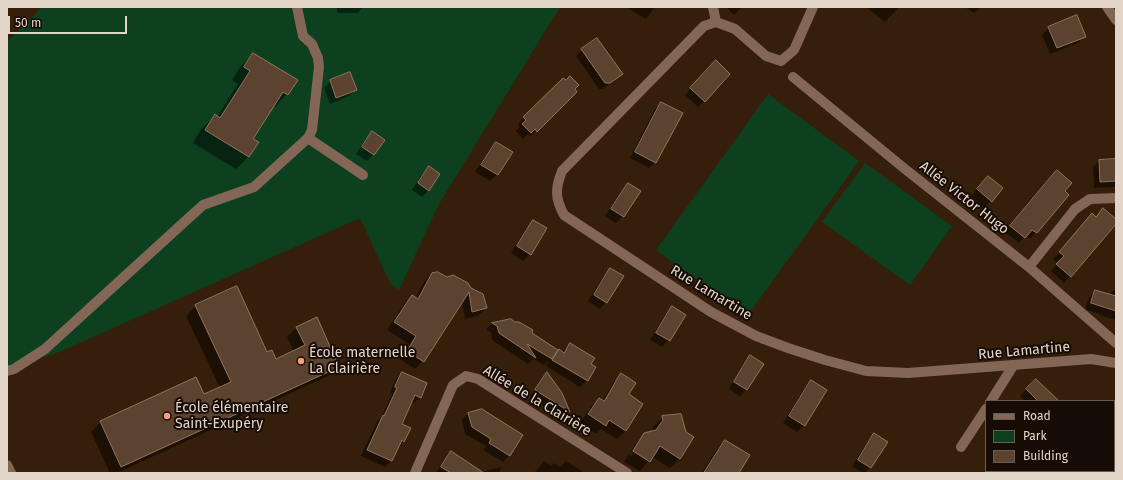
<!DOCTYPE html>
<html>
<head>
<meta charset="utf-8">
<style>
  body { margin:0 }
  #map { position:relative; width:1123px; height:480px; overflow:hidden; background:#351f0b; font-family:"Fira Sans",sans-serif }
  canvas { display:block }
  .frame { position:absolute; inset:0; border:8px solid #e3d4c8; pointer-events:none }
  .legend { position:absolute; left:985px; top:400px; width:130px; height:72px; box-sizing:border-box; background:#160c05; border:1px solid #685c53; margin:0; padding:5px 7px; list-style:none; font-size:12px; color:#e3d4c8 }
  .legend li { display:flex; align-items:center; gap:8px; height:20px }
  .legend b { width:20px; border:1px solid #685c53 }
  .scale { position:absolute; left:8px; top:16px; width:119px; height:18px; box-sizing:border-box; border:2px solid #e3d4c8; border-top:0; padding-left:5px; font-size:12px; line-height:14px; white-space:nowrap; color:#e3d4c8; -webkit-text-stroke:3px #160c05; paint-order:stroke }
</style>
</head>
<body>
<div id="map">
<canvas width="1123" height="480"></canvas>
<div class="frame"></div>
<ul class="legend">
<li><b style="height:5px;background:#836655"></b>Road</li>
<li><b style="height:11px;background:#0d401e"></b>Park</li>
<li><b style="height:11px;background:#5c432f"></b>Building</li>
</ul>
<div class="scale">50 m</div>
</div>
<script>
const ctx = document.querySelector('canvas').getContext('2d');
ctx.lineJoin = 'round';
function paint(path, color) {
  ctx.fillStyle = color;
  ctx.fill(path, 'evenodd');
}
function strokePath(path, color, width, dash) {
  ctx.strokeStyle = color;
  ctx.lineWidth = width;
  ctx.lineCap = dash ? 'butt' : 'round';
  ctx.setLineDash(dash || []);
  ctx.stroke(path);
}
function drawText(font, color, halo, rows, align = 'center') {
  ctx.font = font + ' "Fira Sans",sans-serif';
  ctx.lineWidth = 4;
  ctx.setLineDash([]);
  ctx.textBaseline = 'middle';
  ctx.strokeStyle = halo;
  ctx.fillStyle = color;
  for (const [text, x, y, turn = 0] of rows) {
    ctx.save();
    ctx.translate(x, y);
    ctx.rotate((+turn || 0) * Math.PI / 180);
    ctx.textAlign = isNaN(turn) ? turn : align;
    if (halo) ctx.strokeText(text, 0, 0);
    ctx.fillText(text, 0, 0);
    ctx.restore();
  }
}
const green = new Path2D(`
  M42 7H560L439 204 399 290 390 283 360 218 59 352 7 370V42Z
  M768 94 859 161 748 315 656 250Z
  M865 163 952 226 910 285 822 222Z`);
const shadow = new Path2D(`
  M337 7H363L357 13H337Z
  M626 7H655L646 19Z
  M726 7H742L734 15Z
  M866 7H899L885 22Z
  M965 7H981L974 13Z
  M1049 28 1085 36 1078 43 1050 54 1042 35Z
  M582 50 621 74 603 89H599L576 56Z
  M253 54 287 94 275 107 273 106 251 139 249 156 236 169 193 143 202 128 215 116 217 117 238 84 232 80 241 66Z
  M709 68 704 101 698 107 685 95Z
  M563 79 576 92 530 137 528 134 523 139 516 131 520 127 518 124Z
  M331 81 355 90 349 96 330 104 324 88Z
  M662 103 656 162 649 168 630 158 655 109Z
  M372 133 383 140 373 155 367 161 356 154 366 139Z
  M496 143 512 153 497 175 490 181 475 172 490 149Z
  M1116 160V187L1094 188 1093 167 1099 161Z
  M429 167V190L422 197 412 190 422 174Z
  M1051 177 1068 195 1030 239 1026 235 1019 243 1005 232Z
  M628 184 623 216 616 223 605 216 622 191Z
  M981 184 991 201 984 207 971 196Z
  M1092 214 1096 218 1116 220V222L1064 283 1051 271 1058 263 1053 259Z
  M534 221 530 254 523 261 511 253 527 228Z
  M610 269 606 302 600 309 588 301 604 276Z
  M432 274 467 284 486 308 478 316 465 319 462 302 423 361 415 369 400 359 409 344 387 330 404 304 412 297 415 299 424 282Z
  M1114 290 1116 291V320L1102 316V315L1085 309 1089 298 1095 291 1109 295Z
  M196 306 276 360 294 352 287 337 297 327 338 366 328 376 117 473H110L91 432 101 422 203 396 220 388 186 316Z
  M673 308 685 315 669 340 662 347 650 340 666 314Z
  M510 320 530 333 555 354 559 351 562 353 570 344 590 364 594 367 587 381 580 387 546 366 549 361 544 365 533 359 528 364 492 340 491 332 486 330 492 323Z
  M751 356 747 389 740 396 729 389 744 363Z
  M402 373 420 397 414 403 411 402 401 424 403 441 397 447 391 461 385 467 361 456 377 422 381 418 392 394 390 393 396 379Z
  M547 374 561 394 569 411 563 418 530 397 541 380Z
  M621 375 627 395 626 431 617 439 601 429 596 434 580 423 590 408 599 399 602 401 613 383Z
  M1036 380 1057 401H1025L1020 396Z
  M811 381 826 391 804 425 797 432 783 423 805 387Z
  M468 414 509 456 503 462 483 450 486 446 465 434 462 420Z
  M663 417 680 458 670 468 652 457 640 471 624 462 635 444 645 434 652 432 653 427ZM638 441H641L631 456 629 455Z
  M874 435 870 467 865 473H863L852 466 868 441Z
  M725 441 738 473H702L716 450Z
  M451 453 481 472 502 467 499 473H436L445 459Z
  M544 461 551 466 554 463 560 467 566 461 585 473H534Z
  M989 471H1007L1005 473H987Z`);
const building = new Path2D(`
  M1077 15 1086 37 1057 48 1048 27Z
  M597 38 623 74 610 83H605L581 49Z
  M253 53 298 80 288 95 283 92 253 139 259 142 249 157 205 130 215 114 220 118 250 71 244 67Z
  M716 60 730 74 705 102 690 88Z
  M350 72 357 90 336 98 330 80Z
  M570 76 579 85 575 89 577 92 537 132 535 129 531 133 522 124 526 120 523 117 563 78 566 80Z
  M661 102 683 113 656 163 635 152Z
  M372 131 385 140 374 155 362 147Z
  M496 142 513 152 498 175 481 165Z
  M1116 159V181L1100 182 1099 160Z
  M429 166 440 174 429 191 418 183Z
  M1057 170 1072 183 1065 191 1069 195 1037 233 1032 230 1025 238 1010 226Z
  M988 176 1003 188 992 202 977 189Z
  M628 183 641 191 624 217 611 209Z
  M1103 208 1116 219V224L1071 277 1056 264 1064 256 1059 252 1092 213 1096 217Z
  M533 220 547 228 531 255 517 246Z
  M610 268 624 276 607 303 594 295Z
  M438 272 447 277 453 275 468 283 471 288 483 294 487 308 472 312 469 292 424 362 407 351 416 336 394 322 412 295 418 299 432 273Z
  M237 286 267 352 272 350 276 359 305 345 296 327 317 317 339 367 121 467 100 421 196 377 204 394 231 382 195 305Z
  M1095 290 1116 296V311L1091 303Z
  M672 306 686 315 670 341 656 333Z
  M511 319 515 322H519L533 330 532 333 558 350 552 359 527 344 536 358 499 333 497 326 492 323Z
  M570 343 595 358 591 364 596 367 588 381 552 360 559 349 564 353Z
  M750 355 764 364 747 390 734 382Z
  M402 372 427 383 421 398 415 395 402 424 411 428 404 442 402 440 392 461 367 450 383 415 384 416 397 388 395 387Z
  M547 372 562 393 570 412 535 390Z
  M621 373 636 383 629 394 643 404 626 431 609 420 606 426 588 414 599 398 604 401Z
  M1036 379 1059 401H1038L1026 389Z
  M811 380 827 390 805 426 789 416Z
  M482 409 523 435 510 456 489 443 491 439 472 427 468 413Z
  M681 414 686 432 694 437 680 459 660 446 650 462 633 451 644 433 656 430 663 420 662 416Z
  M874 433 888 442 871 468 858 460Z
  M725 440 750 455 739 473H704Z
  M451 451 484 473H451L441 467Z`);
const minor = new Path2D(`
  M713 7 716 22
  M1107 7 1116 20
  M716 22 704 26 562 171C555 189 555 198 564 215L711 312 756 336 788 348 825 360 866 371 908 373 1091 359 1116 363
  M716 22 735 29 766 56 781 61 794 50 813 7
  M793 77 905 169 1029 267 1116 343
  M308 138 363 175
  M1029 267 1075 209 1090 199 1116 198
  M7 371 14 369 45 349 203 205 254 187 308 138 312 130 319 67 318 58 312 44 303 36 297 7
  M991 401 1013 366
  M961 447 986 409
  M7 465 11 473
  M415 473 453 385 466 376 478 379 627 473`);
const markers = [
  [301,361,4,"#f2a081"],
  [167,416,4,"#f2a081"]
];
const streetNames = [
  ["Allée Victor Hugo",964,198,38],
  ["Rue Lamartine",711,293,31],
  ["Rue Lamartine",1024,351,-5],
  ["Allée de la Clairière",537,401,31]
];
const poiNames = [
  ["École maternelle",309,353],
  ["La Clairière",309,369],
  ["École élémentaire",175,408],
  ["Saint-Exupéry",175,424]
];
paint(green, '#0d401e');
paint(shadow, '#0007');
paint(building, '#5c432f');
strokePath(building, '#90745f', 1);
strokePath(minor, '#836655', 10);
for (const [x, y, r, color] of markers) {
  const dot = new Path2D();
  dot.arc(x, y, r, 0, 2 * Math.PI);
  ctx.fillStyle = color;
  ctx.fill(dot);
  strokePath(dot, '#160c05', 1.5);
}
drawText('14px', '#e3d4c8', '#160c05', streetNames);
drawText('14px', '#e3d4c8', '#160c05', poiNames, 'left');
</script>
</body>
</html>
